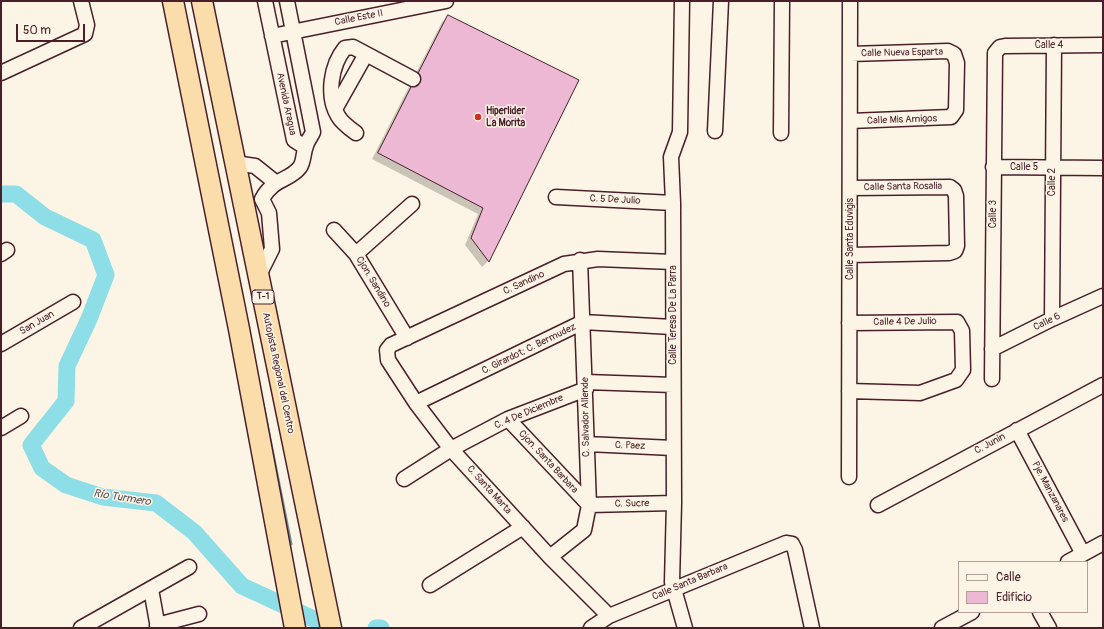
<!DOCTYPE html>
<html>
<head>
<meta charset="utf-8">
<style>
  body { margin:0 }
  #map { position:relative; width:1104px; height:629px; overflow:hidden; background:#fcf5e5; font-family:Pangolin,sans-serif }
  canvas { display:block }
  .frame { position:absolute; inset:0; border:2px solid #4a1f2b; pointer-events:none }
  .legend { position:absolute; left:958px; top:561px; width:130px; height:52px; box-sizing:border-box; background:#fcf5e5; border:1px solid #b59f9b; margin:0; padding:5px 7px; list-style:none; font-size:12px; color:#4a1f2b }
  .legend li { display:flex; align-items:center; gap:8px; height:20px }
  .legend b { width:20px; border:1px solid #b59f9b }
  .scale { position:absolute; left:16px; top:24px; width:69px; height:18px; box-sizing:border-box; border:2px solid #4a1f2b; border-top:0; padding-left:5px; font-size:12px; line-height:14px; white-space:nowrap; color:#4a1f2b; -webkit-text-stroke:3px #fcf5e5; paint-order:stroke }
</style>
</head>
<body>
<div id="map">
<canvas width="1104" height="629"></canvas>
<div class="frame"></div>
<ul class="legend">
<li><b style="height:5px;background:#fcf5e5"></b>Calle</li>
<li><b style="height:11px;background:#ecb8d3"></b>Edificio</li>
</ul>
<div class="scale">50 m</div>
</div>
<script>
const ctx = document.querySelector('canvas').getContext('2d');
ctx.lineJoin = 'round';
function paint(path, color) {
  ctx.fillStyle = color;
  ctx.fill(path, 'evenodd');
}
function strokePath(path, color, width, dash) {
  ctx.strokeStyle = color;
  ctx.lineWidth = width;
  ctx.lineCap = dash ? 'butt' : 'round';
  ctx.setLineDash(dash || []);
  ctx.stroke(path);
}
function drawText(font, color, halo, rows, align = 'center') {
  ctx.font = font + ' Pangolin,sans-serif';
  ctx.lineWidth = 3;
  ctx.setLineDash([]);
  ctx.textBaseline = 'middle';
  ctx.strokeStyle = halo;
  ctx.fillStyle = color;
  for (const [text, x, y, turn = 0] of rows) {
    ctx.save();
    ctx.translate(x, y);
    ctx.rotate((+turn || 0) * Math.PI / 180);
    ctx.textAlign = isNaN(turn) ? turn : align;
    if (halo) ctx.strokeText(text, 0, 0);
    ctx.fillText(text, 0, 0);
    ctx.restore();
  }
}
const shadow = new Path2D(`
  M448 16 578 80 488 261 482 267 465 245 478 214 372 159 442 22Z`);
const stream = new Path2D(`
  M263 404 291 544`);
const river = new Path2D(`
  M1 194H16L45 217 93 240 106 275 89 319 67 366 66 401 31 445 42 468 66 485 103 497 156 503 194 532 242 586 333 628
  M376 628H381`);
const building = new Path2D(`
  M448 15 579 80 489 262 471 238 483 208 378 153Z`);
const minor = new Path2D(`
  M265 1 294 140 305 147
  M682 1 680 132 671 157 673 203 674 503 672 582 685 628
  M272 36 446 1
  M850 54 948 51 954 54 957 63 956 110 951 117 850 121
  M1 73 85 34 87 25 81 1
  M335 109 366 54
  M715 131 721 1
  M356 133C349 128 342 123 338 116 326 96 331 65 345 48L353 47 413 79
  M781 133 782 1
  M235 163 255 166 275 182
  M993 167 1103 168
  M850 188 950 187 954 190 956 196 957 246 955 251 949 253 850 255
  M556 197 673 203
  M334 230 356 254 407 338
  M1 254 7 250
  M356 254 412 204
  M258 277 272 249 269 213 262 199C274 177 290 181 300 167 304 161 303 153 306 146 307 141 311 137 313 132L287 1
  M1052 319 1054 45
  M1 344 73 302
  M992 349 1052 319 1103 296
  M992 379 995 53 1000 47 1005 46 1103 45
  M586 382 673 385
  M849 391 920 393 956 380 963 370 962 331 957 322 849 323
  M416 403 583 322 672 327
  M508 419 589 505
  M1 428 21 416
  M1017 430 1083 554
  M587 444 673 448
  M849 477 850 1
  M404 479 451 449 508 419 586 389
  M589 505 674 503
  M878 505 1103 385
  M550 557 584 530 589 505 580 260
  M1068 562 1103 543
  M430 585 523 527
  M151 589 158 628
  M1040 612 1049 628
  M609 616 550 557 451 449 416 403 388 360 387 350 391 345 564 264 598 259 673 262
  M157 625 199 614
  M81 628 189 567
  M591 628 609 616 786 543 792 544 795 550 812 628
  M942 628 972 612`);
const highway = new Path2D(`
  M173 1 239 329 295 628
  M202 1 331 628`);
const markers = [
  [478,117,4,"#c8321e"]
];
const shields = [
  [263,297,22]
];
const shieldNames = [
  ["T-1",263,297]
];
const streetNames = [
  ["Calle Este II",359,18,-11],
  ["Calle 4",1049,45],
  ["Calle Nueva Esparta",902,53,-1],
  ["Avenida Aragua",286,104,78],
  ["Calle Mis Amigos",902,120,-2],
  ["Calle 5",1024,167],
  ["Calle 2",1052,182,-90],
  ["Calle Santa Rosalia",903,187,-1],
  ["C. 5 De Julio",615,200,3],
  ["Calle 3",993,214,-90],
  ["Calle Santa Eduvigis",850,239,-90],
  ["Cjon. Sandino",373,282,59],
  ["C. Sandino",524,283,-25],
  ["Calle Teresa De La Parra",673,315,-90],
  ["Calle 4 De Julio",905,322,-1],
  ["Calle 6",1047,322,-26],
  ["San Juan",37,323,-30],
  ["C. Girardot; C. Bermudez",529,349,-26],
  ["Autopista Regional del Centro",278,373,78],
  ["C. 4 De Diciembre",529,412,-23],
  ["C. Salvador Allende",586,417,-91],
  ["C. Junin",990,444,-28],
  ["C. Paez",630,446,2],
  ["Cjon. Santa Barbara",548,462,47],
  ["C. Santa Marta",489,490,48],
  ["Pje. Manzanares",1050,492,62],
  ["C. Sucre",632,504,-1],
  ["Calle Santa Barbara",690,582,-23]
];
const poiNames = [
  ["Hiperlider",486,111],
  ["La Morita",486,123]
];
const waterNames = [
  ["Río Turmero",122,498,9]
];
paint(shadow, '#0003');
strokePath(stream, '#72929c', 3);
strokePath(river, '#8ddee7', 17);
paint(building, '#ecb8d3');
strokePath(building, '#4a1f2b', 1);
strokePath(minor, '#4a1f2b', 17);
strokePath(highway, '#4a1f2b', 23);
strokePath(minor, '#fcf5e5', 14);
strokePath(highway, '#fbddab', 20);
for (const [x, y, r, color] of markers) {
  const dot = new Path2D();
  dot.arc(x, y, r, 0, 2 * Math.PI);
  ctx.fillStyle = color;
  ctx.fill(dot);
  strokePath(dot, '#fcf5e5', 1.5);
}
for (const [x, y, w] of shields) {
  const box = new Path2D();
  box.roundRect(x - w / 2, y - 7, w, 14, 3);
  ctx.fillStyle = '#fcf5e5';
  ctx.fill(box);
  strokePath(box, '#4a1f2b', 1);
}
drawText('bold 9px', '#4a1f2b', null, shieldNames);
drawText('10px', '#4a1f2b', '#fcf5e5', streetNames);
drawText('bold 10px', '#4a1f2b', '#fcf5e5', poiNames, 'left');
drawText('italic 11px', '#5b4f5a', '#fcf5e5', waterNames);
</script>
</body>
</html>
